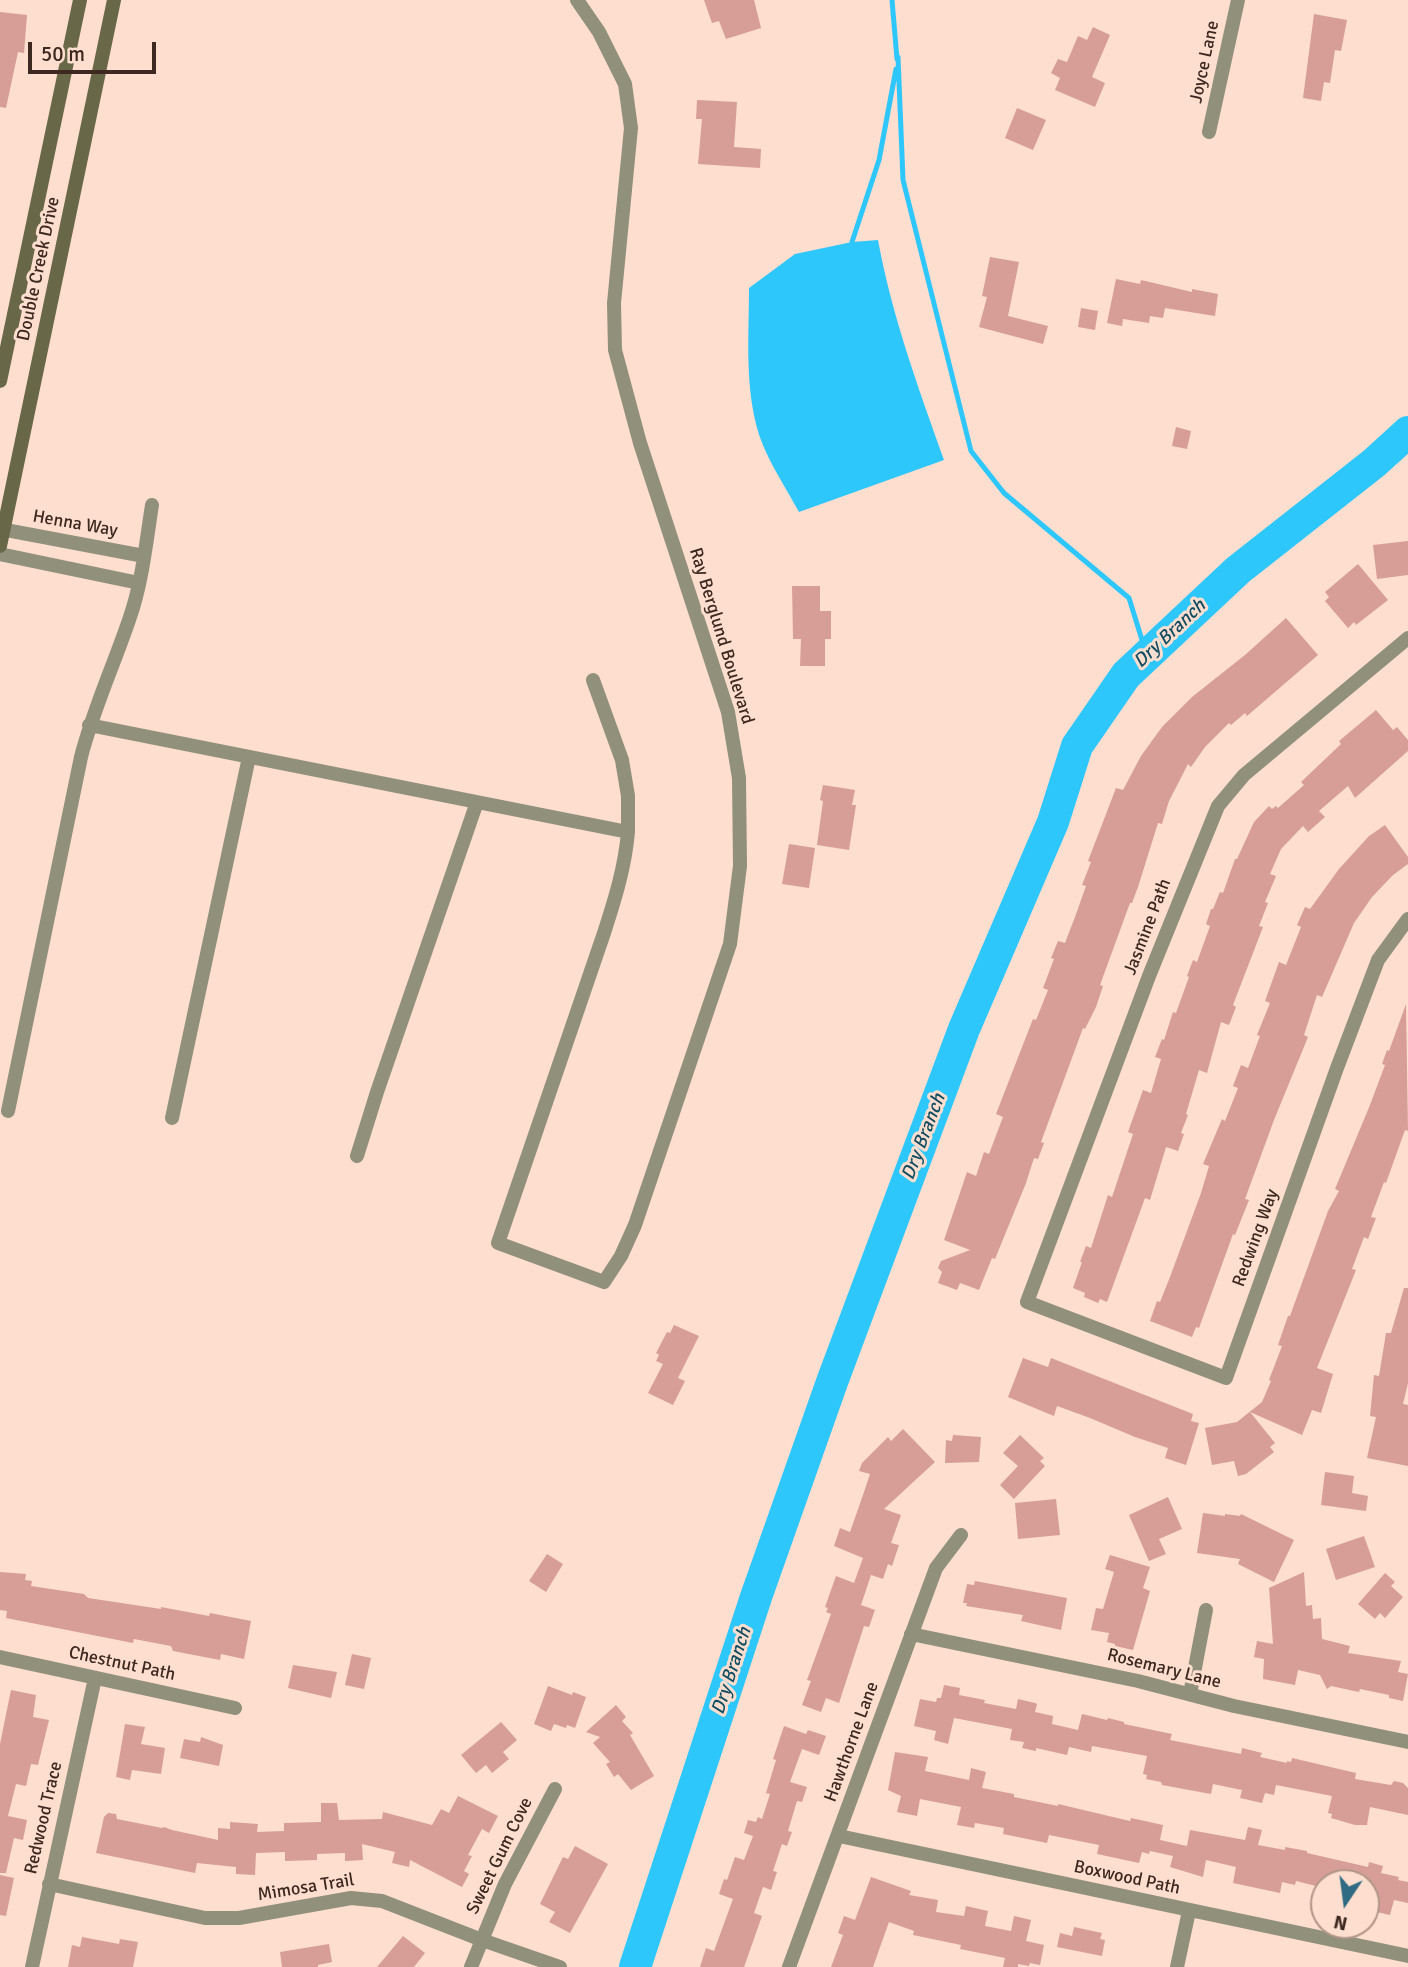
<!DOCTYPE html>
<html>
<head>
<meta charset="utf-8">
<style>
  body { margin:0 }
  #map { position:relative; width:1408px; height:1967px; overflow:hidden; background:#fedece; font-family:Signika,sans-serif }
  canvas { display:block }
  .north { position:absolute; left:1310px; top:1869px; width:70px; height:70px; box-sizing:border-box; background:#fedece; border:2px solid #b19688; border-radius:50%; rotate:193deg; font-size:19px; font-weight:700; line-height:28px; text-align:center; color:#3d2920 }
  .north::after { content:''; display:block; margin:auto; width:24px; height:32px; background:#2f6b83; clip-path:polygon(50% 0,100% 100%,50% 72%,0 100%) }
  .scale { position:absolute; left:28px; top:42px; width:128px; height:32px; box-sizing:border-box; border:4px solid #3d2920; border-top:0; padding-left:9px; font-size:21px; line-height:24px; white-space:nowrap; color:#3d2920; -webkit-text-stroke:5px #fedece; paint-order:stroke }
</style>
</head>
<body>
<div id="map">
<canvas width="1408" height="1967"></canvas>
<div class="north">N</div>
<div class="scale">50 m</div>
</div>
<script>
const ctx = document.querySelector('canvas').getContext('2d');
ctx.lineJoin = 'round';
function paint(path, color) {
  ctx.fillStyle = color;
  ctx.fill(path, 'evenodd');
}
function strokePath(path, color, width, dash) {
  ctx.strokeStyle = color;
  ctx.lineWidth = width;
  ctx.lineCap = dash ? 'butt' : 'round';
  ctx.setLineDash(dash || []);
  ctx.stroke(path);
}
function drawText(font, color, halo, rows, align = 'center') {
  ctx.font = font + ' Signika,sans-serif';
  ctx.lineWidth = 6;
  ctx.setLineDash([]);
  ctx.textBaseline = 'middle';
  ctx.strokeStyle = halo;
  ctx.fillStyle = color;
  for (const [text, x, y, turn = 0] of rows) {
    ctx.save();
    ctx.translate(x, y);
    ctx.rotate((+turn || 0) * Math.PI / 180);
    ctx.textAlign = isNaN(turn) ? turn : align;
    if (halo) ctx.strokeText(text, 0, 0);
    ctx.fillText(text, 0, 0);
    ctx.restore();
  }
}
const water = new Path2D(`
  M878 240C892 316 918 387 944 460L799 512C784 484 763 454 756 424 745 379 749 333 749 288L795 254 852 242Z`);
const stream = new Path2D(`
  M892 0 897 59
  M898 57 903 180 971 451 1004 493 1129 598 1147 656
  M852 242 879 160 896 69`);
const river = new Path2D(`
  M635 1967 756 1597 832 1382 964 1029 1053 822 1077 746 1126 675 1238 570 1374 463 1408 432`);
const building = new Path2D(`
  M704 0H754L761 28 726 39 719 21 712 23Z
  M0 12 27 15 24 53 18 52 6 108 0 107Z
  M1314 14 1347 20 1341 51 1335 50 1330 83 1324 82 1321 101 1303 98Z
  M1093 27 1110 35 1092 77 1105 83 1095 107 1055 90 1060 78 1051 73 1058 59 1067 62 1078 36 1087 40Z
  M697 100 737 102 734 147 761 149 760 168 698 164 702 119H696Z
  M1017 108 1046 120 1033 150 1005 138Z
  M990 257 1019 262 1008 316 1048 326 1043 344 979 327 987 297 982 296Z
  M1116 279 1140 284 1141 280 1192 292V289L1218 294 1215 316 1165 308 1163 318 1150 316 1149 323 1123 319 1122 326 1107 323Z
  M1081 308 1098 311 1095 330 1078 327Z
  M1176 427 1191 431 1187 449 1172 446Z
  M1408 541V575L1377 579 1373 545Z
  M1358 564 1388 600 1356 625 1354 622 1348 628 1325 601 1329 597 1325 592Z
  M792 586H820V611H831V639H825V666H800L801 639H793Z
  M1286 618 1318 655 1247 716 1245 713 1231 725 1229 723 1205 747 1191 767 1188 764 1169 801 1162 824 1158 823 1138 887 1132 903H1130L1100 985 1103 986 1096 1007 1085 1029 1083 1028 1041 1142 1044 1143 1038 1159 1034 1158 1026 1183 995 1259 992 1258 979 1290 960 1283 957 1290 938 1283 942 1272 938 1268 941 1261 970 1250 944 1240 967 1172 976 1176 984 1152 989 1154 1003 1117 996 1114 1033 1019 1036 1020 1048 990 1043 988 1054 959 1051 958 1058 941 1065 943 1075 917 1086 886 1082 885 1091 862 1088 861 1116 788 1123 790 1141 756 1162 727 1192 697 1245 655Z
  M1376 710 1393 730 1397 727 1408 740V751L1355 798 1348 786 1319 811 1325 817 1308 832 1303 826 1281 849 1270 874 1276 876 1265 902 1268 903 1259 926 1263 927 1233 1005 1236 1007 1229 1025 1221 1022 1207 1073 1199 1070 1186 1114 1188 1115 1181 1133 1184 1134 1178 1151 1166 1147 1150 1200 1145 1198 1107 1302 1100 1299 1098 1303 1084 1297 1085 1293 1073 1288 1082 1262H1080L1086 1246 1091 1248 1108 1195 1112 1197 1133 1134 1128 1132 1143 1090 1151 1093 1161 1059 1155 1057 1162 1039 1164 1040 1173 1012 1176 1013 1189 977 1187 976 1193 960 1197 962 1210 926 1206 924 1211 909H1213L1220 892 1223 893 1235 859H1237L1254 822 1269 806 1272 809 1276 806 1278 808 1304 785 1301 782 1341 744 1339 741Z
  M823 785 855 790 852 805H856L849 850 817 845 823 801 820 800Z
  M1385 825 1408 857V864L1393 875 1372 897 1354 923 1322 997 1317 995 1304 1035 1308 1037 1274 1120 1245 1199 1249 1200 1235 1235 1233 1234 1199 1328 1196 1327 1192 1337 1150 1321 1157 1301 1160 1302 1170 1277 1201 1193 1209 1166 1203 1164 1222 1119 1225 1121 1238 1088 1233 1086 1241 1065 1248 1068 1260 1036 1257 1035 1270 1003 1265 1001 1279 962 1286 965 1301 927 1297 925 1305 907 1310 909 1339 869 1369 836Z
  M789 844 815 848 809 888 782 884Z
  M1406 1004 1408 1131 1405 1130 1386 1183 1384 1182 1371 1217 1376 1218 1368 1239 1364 1237 1352 1269 1356 1270 1317 1368 1333 1374 1321 1413 1312 1410 1302 1435 1250 1412 1275 1443 1270 1447 1274 1452 1246 1474 1238 1476 1234 1461 1212 1465 1205 1428 1237 1422 1262 1402 1271 1381 1269 1380 1282 1346 1278 1345 1288 1316H1290L1328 1211 1339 1191 1335 1189 1370 1105 1385 1065 1382 1064 1387 1050 1389 1051Z
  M1404 1288H1408V1383L1403 1404 1408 1405V1466L1367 1458 1376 1417 1370 1416 1374 1375 1379 1376 1386 1333H1391Z
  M674 1325 699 1336 678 1378 685 1381 673 1405 648 1393 663 1364 656 1361 659 1355 656 1353 667 1332 670 1333Z
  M1023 1358 1048 1367 1051 1358 1193 1414 1191 1421 1199 1423 1186 1465 1165 1458 1168 1448 1135 1437 1090 1418 1057 1406 1054 1416 1008 1397Z
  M903 1429 935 1462 884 1509 901 1515 891 1543 899 1545 892 1566 888 1564 883 1579 871 1575 861 1605 875 1610 869 1627 864 1626 839 1703 826 1698 821 1712 802 1705 811 1681 807 1680 831 1614 826 1612 828 1608 825 1607 836 1576 854 1583 863 1558 834 1546 840 1528 850 1532 863 1495 870 1474 859 1471 862 1463 888 1437 891 1441Z
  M953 1435 981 1437 979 1462 945 1463 946 1440 952 1441Z
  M1020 1435 1044 1458 1040 1461 1045 1466 1014 1499 1000 1485 1018 1466 1003 1453Z
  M1325 1472 1354 1476 1352 1493 1368 1496 1366 1511 1321 1505Z
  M1168 1497 1182 1529 1159 1539 1166 1554 1149 1561 1129 1515Z
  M1056 1499 1060 1535 1018 1539 1015 1503Z
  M1203 1513 1225 1516V1514L1240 1516 1241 1514 1294 1540 1274 1582 1238 1564 1240 1559 1197 1553Z
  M1364 1536 1375 1567 1336 1580 1326 1549Z
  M547 1554 563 1564 546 1592 529 1581Z
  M1110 1555 1150 1567 1143 1588 1150 1591 1133 1650 1115 1646V1644L1107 1642 1109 1633 1091 1630 1096 1608 1103 1609 1114 1572 1105 1569Z
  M0 1572 26 1574 25 1580 32 1581 31 1586 84 1594 88 1598 161 1609V1607L209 1616 210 1613 251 1621 244 1659 221 1654 220 1660 173 1651 171 1646 134 1639 133 1643 6 1618 7 1611 0 1610Z
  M1304 1572 1306 1606 1312 1605 1313 1619 1321 1618 1322 1639 1350 1646 1348 1653 1401 1661 1398 1672 1408 1674 1403 1701 1389 1698V1695L1360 1689 1359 1692 1331 1686 1327 1689 1320 1675 1298 1670 1295 1685 1263 1679 1264 1659 1254 1657 1257 1641 1273 1644 1269 1588Z
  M1385 1573 1395 1582 1391 1586 1403 1597 1385 1618 1380 1613 1375 1619 1358 1604Z
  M975 1581 1067 1598 1061 1630 1021 1621 1023 1615 966 1606 967 1603H963L967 1584 974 1585Z
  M352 1654 371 1658 364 1689 345 1685Z
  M293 1665 337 1672 331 1698 288 1688Z
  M944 1685 960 1688 959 1695 985 1700 984 1703 1016 1709 1018 1699 1035 1703 1037 1704 1035 1712 1053 1716 1052 1724 1078 1730 1082 1714 1107 1720 1108 1718 1124 1722V1724L1172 1734 1170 1740 1241 1754 1242 1748 1262 1753 1260 1757 1287 1763V1761L1291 1762 1292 1758 1356 1773 1355 1779 1391 1785 1394 1781 1403 1783 1408 1788V1815L1370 1807 1367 1825H1355L1331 1818 1332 1814 1328 1813 1332 1796 1276 1785 1274 1795 1265 1793 1262 1803 1240 1798 1242 1790 1213 1784 1211 1794 1162 1785 1161 1782 1146 1779 1147 1775 1143 1774 1147 1756 1092 1746 1091 1752 1069 1747 1067 1755 1036 1748V1751L1022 1748 1024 1742 1010 1740 1012 1729 954 1718 948 1744 934 1740 936 1731 914 1726 920 1699 936 1702 937 1698H941Z
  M548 1686 572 1695 573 1692 586 1697 575 1728 567 1725 566 1728 554 1724 551 1731 534 1724Z
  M11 1690 36 1695 33 1717 49 1720 38 1765 31 1764 26 1786 16 1784 8 1816 27 1820 23 1840 14 1838 6 1873H0V1744Z
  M616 1705 626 1717 622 1721 633 1733 630 1735 654 1776 631 1790 618 1774 614 1777 606 1764 610 1762 593 1743 600 1737 586 1732Z
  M501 1722 517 1740 503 1752 509 1759 492 1773 486 1765 476 1773 461 1755Z
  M125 1724 145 1727 141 1744 165 1748 161 1774 132 1770 130 1780 116 1777Z
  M784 1726 806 1734 808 1730 826 1736 819 1755 802 1749 790 1782 807 1787 802 1802 797 1801 788 1831 792 1832 787 1846 782 1844 773 1871 777 1872 771 1890 763 1887 754 1913 762 1916 744 1967H700L706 1948 714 1951 733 1899 719 1894 724 1879 727 1880 735 1857 744 1860 753 1836 744 1833 748 1820 756 1822 758 1817 762 1819 770 1794 766 1793 776 1760 773 1759Z
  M201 1737 223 1745 219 1766 180 1758 184 1739 200 1742Z
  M895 1752 928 1757 925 1771 969 1780 971 1768 986 1772 982 1788 1014 1794V1797L1058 1806V1804L1130 1821 1131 1818 1163 1825 1160 1840 1187 1846 1190 1830 1245 1840 1248 1827 1262 1830 1258 1845 1285 1850V1847L1307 1851V1853L1368 1867 1369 1862 1383 1866 1381 1873 1399 1877 1398 1880 1408 1882V1903L1394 1900 1390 1915 1372 1911 1373 1907 1366 1899V1883H1324V1886L1320 1887 1296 1881 1295 1885 1282 1882 1280 1893 1233 1883 1236 1867 1206 1860 1203 1877 1170 1867 1173 1856 1150 1851 1149 1854 1142 1852 1139 1863 1097 1854 1099 1845 1049 1835 1047 1843 1003 1834 1004 1828 975 1823 974 1828 957 1825 961 1807 920 1799 917 1816 897 1812 901 1796 888 1790Z
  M458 1796 498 1816 489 1833 482 1829 468 1855 472 1856 464 1871 469 1874 462 1887 410 1860 409 1867 392 1863 395 1852 362 1844 363 1860 345 1861V1853L317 1854V1860L285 1861V1852L256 1853 255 1875 236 1874V1867L197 1863 195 1873 96 1853 104 1817 108 1813 116 1814 117 1819 162 1828 164 1827 172 1830 218 1840V1828L230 1829V1822L258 1824 257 1832 284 1831V1823L321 1822V1803H337L339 1820 382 1819 383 1812 432 1825 441 1809 449 1813Z
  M575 1846 608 1864 570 1933 549 1922 555 1912 540 1904 563 1857 568 1859Z
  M0 1875 14 1878 6 1916 0 1915Z
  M871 1877 911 1891 909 1895 938 1900 936 1912 964 1916 966 1906 988 1911 985 1926 1011 1931 1014 1916 1031 1920 1026 1941 1044 1945 1040 1965 1030 1963 1029 1966 1018 1964V1967H1003L1005 1958 960 1949 961 1945 913 1935 914 1931 889 1922 873 1967H831L843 1935 838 1933 844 1916 855 1920Z
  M1074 1927 1102 1933 1100 1939 1105 1940 1102 1956 1057 1947 1060 1933 1072 1936Z
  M403 1936 425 1953 414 1967H377Z
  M82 1937 119 1944 120 1939 138 1942 133 1967H68L72 1945 80 1947Z
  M329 1944 332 1962 318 1965V1967H282L280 1952Z`);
const street = new Path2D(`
  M577 0 599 32 625 84 631 128 614 303 615 350 640 443 728 712 739 778 740 866 730 944 635 1225 621 1256 604 1282 498 1243 604 933C615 899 625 867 628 832
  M1209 132 1238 0
  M0 529 144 556
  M0 554 139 583
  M1408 638 1244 775 1218 806 1149 976 1027 1302 1226 1378 1337 1068 1378 960 1408 919
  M89 725 628 832V796L622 760 593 680
  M8 1111 81 757C93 710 113 667 129 620 142 584 146 543 152 505
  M172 1118 249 757
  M357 1156 377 1092 477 802
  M911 1634 1138 1681 1234 1706 1408 1742
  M0 1657 235 1708
  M1190 1694 1206 1610
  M839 1836 1408 1956
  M49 1884 205 1918H239L351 1898 382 1901 482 1940 560 1967
  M32 1967 95 1678
  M471 1967 505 1884 555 1789
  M789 1967 936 1568 961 1535
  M1177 1967 1189 1911`);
const secondary = new Path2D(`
  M0 381 80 0
  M0 546 114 0`);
const streetNames = [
  ["Joyce Lane",1205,62,-78],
  ["Double Creek Drive",39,269,-78],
  ["Henna Way",75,524,10],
  ["Ray Berglund Boulevard",721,636,73],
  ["Jasmine Path",1148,927,-69],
  ["Redwing Way",1256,1238,-70],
  ["Chestnut Path",122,1664,12],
  ["Rosemary Lane",1164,1669,14],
  ["Hawthorne Lane",852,1742,-70],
  ["Redwood Trace",44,1818,-77],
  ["Sweet Gum Cove",500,1856,-64],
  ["Boxwood Path",1127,1878,12],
  ["Mimosa Trail",306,1888,-9]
];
const waterNames = [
  ["Dry Branch",1170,634,-43],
  ["Dry Branch",924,1137,-69],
  ["Dry Branch",732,1671,-72]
];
paint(water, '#2ec7fc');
strokePath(stream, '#2ec7fc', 5);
strokePath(river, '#2ec7fc', 32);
paint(building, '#d79e97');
strokePath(street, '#90907b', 14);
strokePath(secondary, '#686848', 14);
drawText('18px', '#3d2920', '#fedece', streetNames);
drawText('italic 19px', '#114d62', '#fedece', waterNames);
</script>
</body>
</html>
